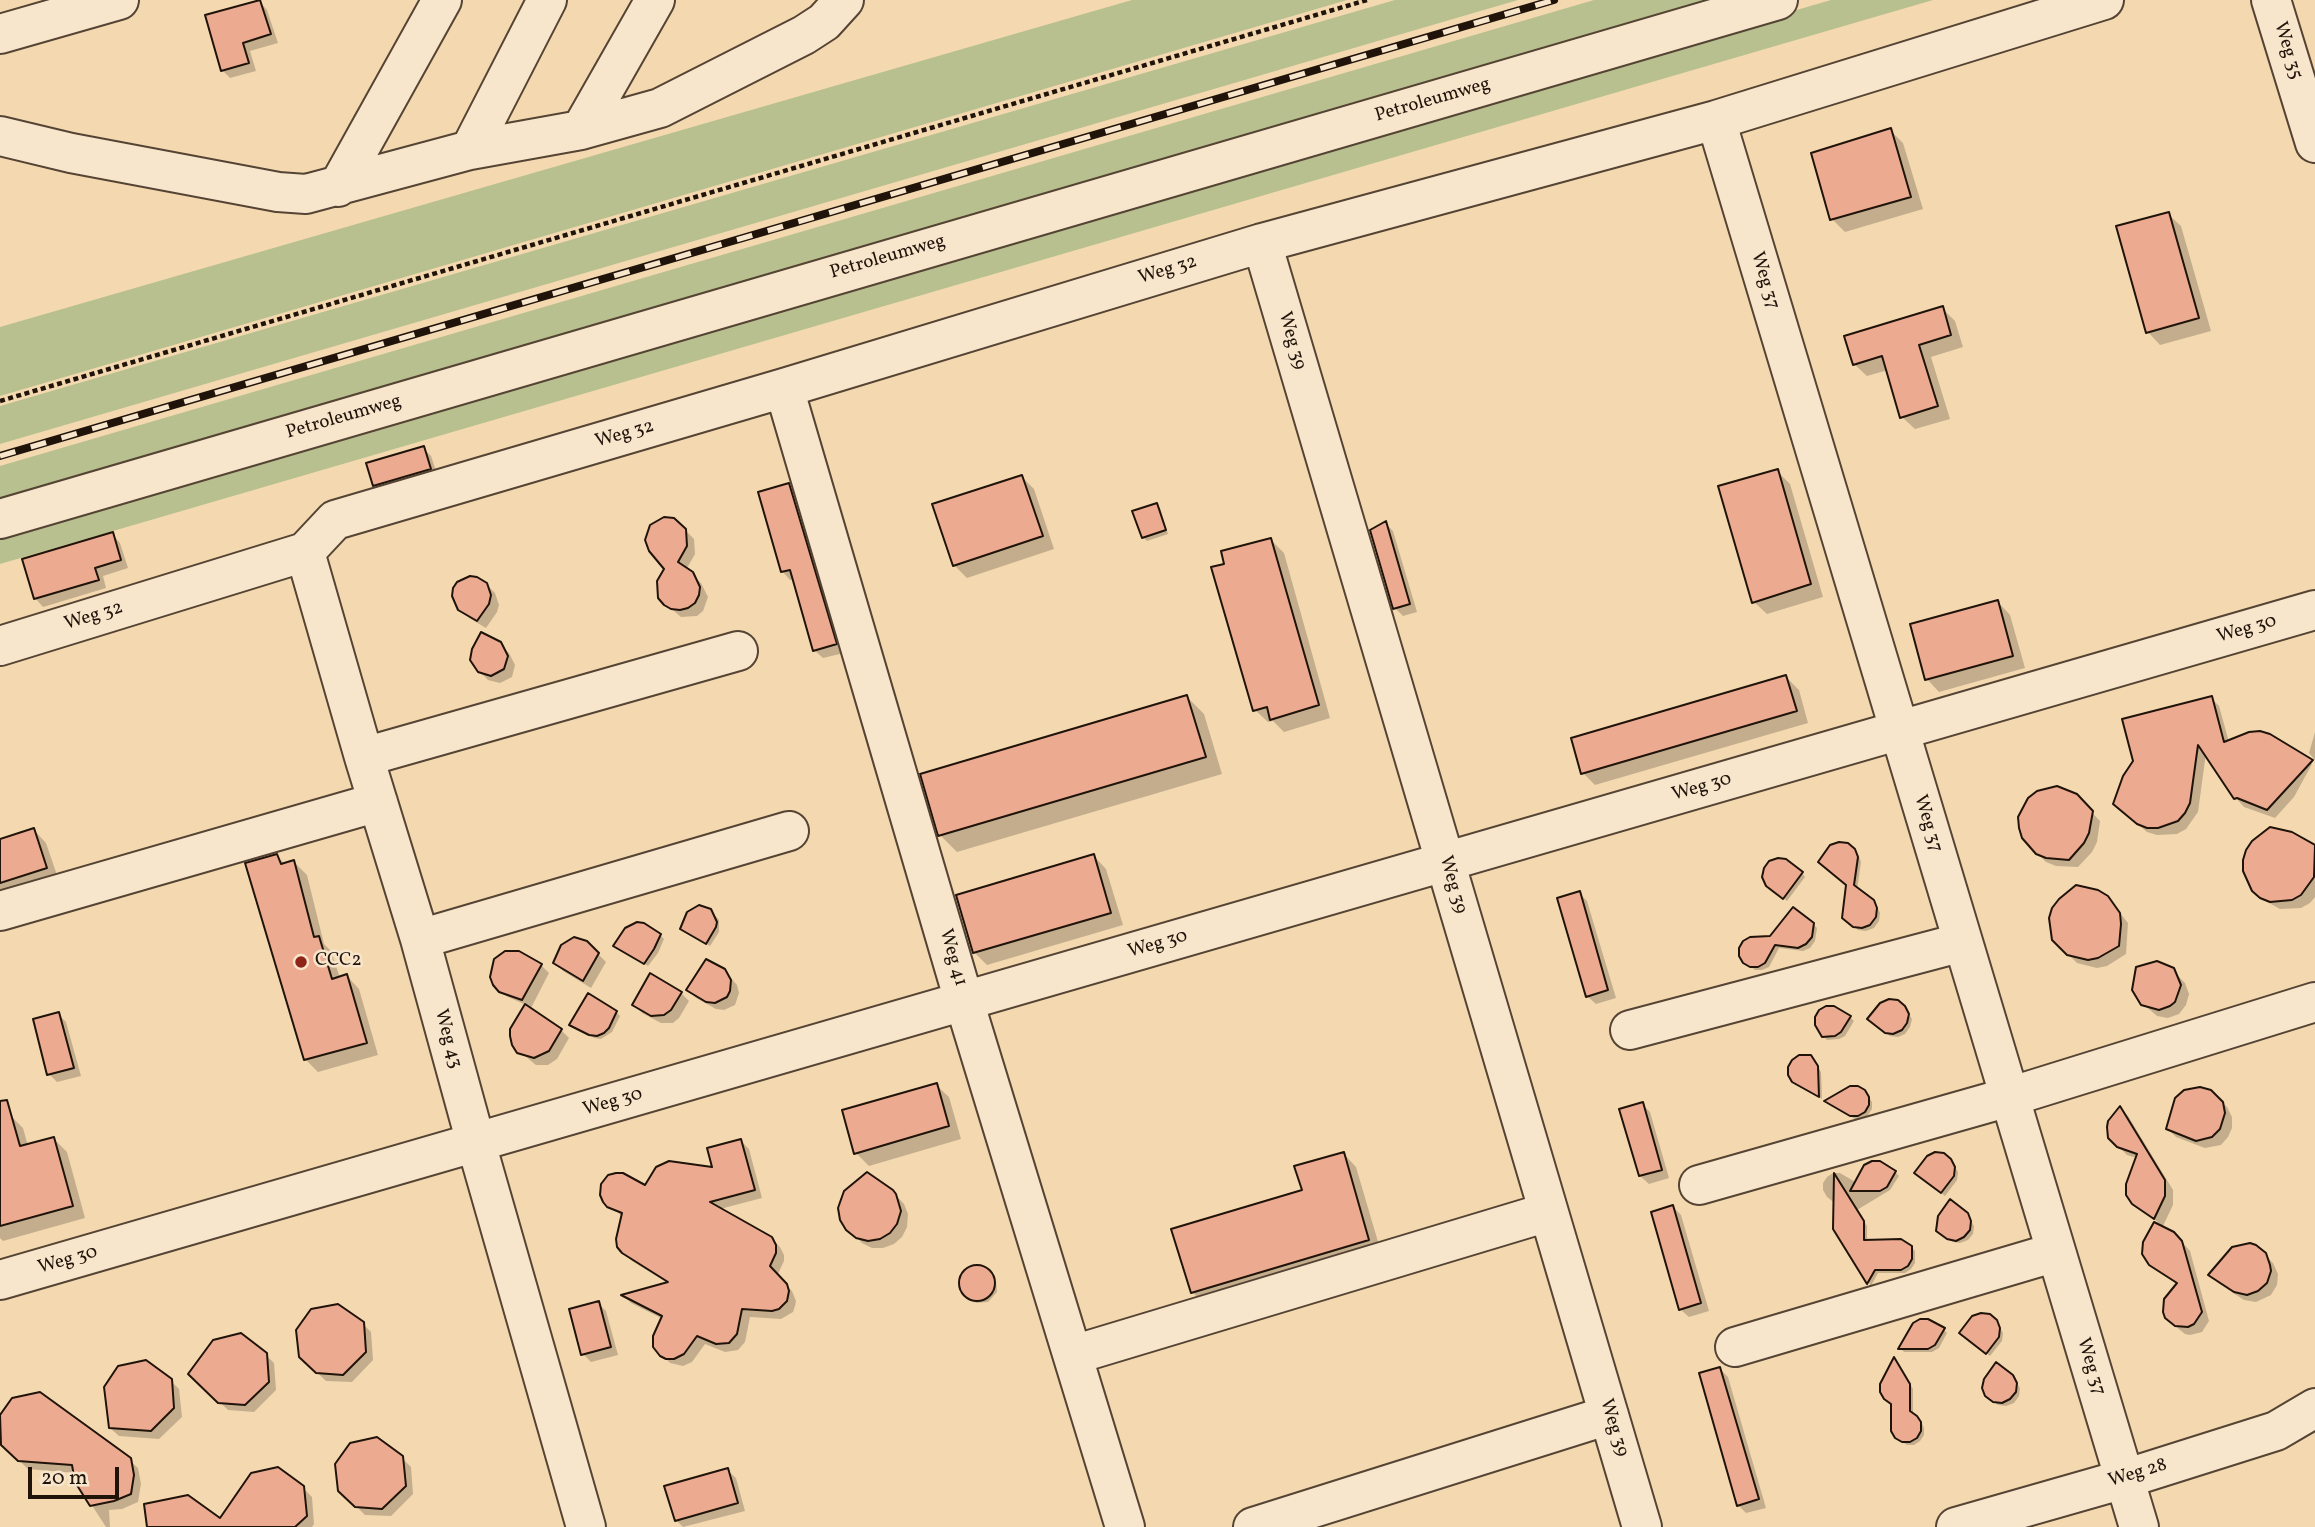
<!DOCTYPE html>
<html>
<head>
<meta charset="utf-8">
<style>
  body { margin:0 }
  #map { position:relative; width:2315px; height:1527px; overflow:hidden; background:#f4d9b0; font-family:Vollkorn,serif }
  canvas { display:block }
  .scale { position:absolute; left:28px; top:1467px; width:91px; height:32px; box-sizing:border-box; border:4px solid #20130a; border-top:0; padding-left:9px; font-size:21px; line-height:24px; white-space:nowrap; color:#20130a; -webkit-text-stroke:5px #f8e6cc; paint-order:stroke }
</style>
</head>
<body>
<div id="map">
<canvas width="2315" height="1527"></canvas>
<div class="scale">20 m</div>
</div>
<script>
const ctx = document.querySelector('canvas').getContext('2d');
ctx.lineJoin = 'round';
function paint(path, color) {
  ctx.fillStyle = color;
  ctx.fill(path, 'evenodd');
}
function strokePath(path, color, width, dash) {
  ctx.strokeStyle = color;
  ctx.lineWidth = width;
  ctx.lineCap = dash ? 'butt' : 'round';
  ctx.setLineDash(dash || []);
  ctx.stroke(path);
}
function drawText(font, color, halo, rows, align = 'center') {
  ctx.font = font + ' Vollkorn,serif';
  ctx.lineWidth = 5;
  ctx.setLineDash([]);
  ctx.textBaseline = 'middle';
  ctx.strokeStyle = halo;
  ctx.fillStyle = color;
  for (const [text, x, y, turn = 0] of rows) {
    ctx.save();
    ctx.translate(x, y);
    ctx.rotate((+turn || 0) * Math.PI / 180);
    ctx.textAlign = isNaN(turn) ? turn : align;
    if (halo) ctx.strokeText(text, 0, 0);
    ctx.fillText(text, 0, 0);
    ctx.restore();
  }
}
const green = new Path2D(`
  M1132 0H1347L0 396V327Z
  M1395 0H1518L0 444V406Z
  M1594 0H1719L0 502V466Z
  M1831 0H1933L0 564V534Z`);
const shadow = new Path2D(`
  M259 1 267 10 278 43 250 51 256 71 230 78 222 70Z
  M1890 130 1903 143 1923 209 1845 232 1832 219Z
  M2168 214 2181 226 2211 331 2160 345 2148 332Z
  M1942 308 1955 321 1963 347 1931 357 1950 419 1915 429 1902 417 1888 370 1867 376 1854 364Z
  M423 448 431 456 438 477 382 493 374 485Z
  M1777 471 1790 484 1823 597 1767 614 1754 602Z
  M1022 477 1034 489 1054 549 967 578 954 565Z
  M789 485 797 493 844 653 823 658 814 650 794 579 790 580 782 571Z
  M1156 505 1160 508 1168 534 1147 541 1143 537Z
  M674 519 694 539 695 554 686 570 701 583 708 597 703 611 697 616 681 617 661 600Z
  M1385 523 1393 531 1417 612 1403 616 1395 608Z
  M112 534 120 543 128 568 103 576 106 588 43 607 35 598Z
  M1271 540 1284 553 1330 718 1284 732 1273 721 1268 722 1255 710 1226 565Z
  M486 584 495 593 499 605 497 612 486 628 469 618 460 609Z
  M1998 602 2010 615 2025 668 1939 692 1927 679Z
  M500 644 509 653 515 665 512 677 500 683 488 680 479 671Z
  M1786 677 1799 690 1808 723 1595 785 1583 773Z
  M1187 697 1204 714 1222 774 957 852 940 835Z
  M2211 698 2219 706 2229 742 2303 756 2312 764 2294 797 2275 818 2244 807 2236 798 2206 753 2198 812 2186 829 2177 834 2157 835 2147 832 2124 812Z
  M2315 732V760L2309 753Z
  M2076 796 2100 821 2097 842 2092 852 2078 867 2056 866 2046 862 2037 853Z
  M34 830 46 843 59 881 0 899V841Z
  M1847 845 1858 854 1861 862 1857 890 1877 906 1880 913 1879 921 1874 928 1866 931 1858 930 1848 921Z
  M2310 848 2315 854V897L2310 903 2301 908 2280 909 2262 899Z
  M277 856 286 865 294 862 307 875 324 944 331 951 340 978 347 976 359 989 378 1055 318 1072 305 1059Z
  M1094 856 1106 869 1123 925 987 965 974 952Z
  M1802 873 1805 877 1787 901 1772 889Z
  M1579 893 1587 901 1616 998 1596 1004 1587 996Z
  M2107 897 2128 923 2126 954 2107 966 2097 968 2077 963 2068 954Z
  M710 910 719 920V932L710 946 686 932Z
  M1813 924 1817 928 1815 941 1810 948 1803 951 1779 948 1769 967 1762 970H1755L1745 962 1771 938Z
  M660 935 664 939 658 953 648 966 615 946Z
  M598 954 606 962 591 988 563 971 555 962Z
  M541 965 549 973 530 1010 561 1030 569 1038 557 1059 548 1065H536L515 1048 526 1005 506 996 497 988Z
  M2168 966 2185 983 2189 994 2186 1005 2179 1014 2168 1018 2157 1016 2143 1004Z
  M724 970 737 985 739 993 735 1005 724 1010 716 1009 696 998 688 990Z
  M681 993 689 1001 679 1018 673 1023H661L642 1013 634 1004Z
  M1904 1007 1912 1019 1910 1027 1905 1034 1898 1037 1890 1036 1873 1023Z
  M616 1012 620 1016 612 1032 601 1039 594 1038 572 1025Z
  M58 1014 66 1022 81 1076 57 1082 49 1074Z
  M1850 1017 1854 1021 1845 1036 1839 1039 1827 1040 1823 1036Z
  M1814 1061 1821 1072 1822 1099 1798 1085Z
  M936 1085 949 1097 961 1139 869 1166 856 1153Z
  M1868 1096 1872 1102V1109L1868 1115 1862 1119H1855L1830 1104Z
  M2218 1098 2227 1107 2232 1117V1128L2228 1137 2221 1145 2205 1148 2176 1137 2168 1129Z
  M1642 1104 1650 1112 1669 1178 1649 1184 1640 1176Z
  M2120 1108 2128 1116 2173 1190V1205L2163 1226 2139 1208 2137 1158 2127 1155 2110 1138Z
  M11 1116 23 1128 28 1146 54 1139 67 1152 85 1218 3 1241 0 1238V1119Z
  M741 1141 749 1149 762 1198 720 1209 771 1238 780 1247 784 1255V1261L777 1276 792 1291 796 1301 795 1306 793 1312 781 1319 750 1317 745 1342 738 1350 725 1352 705 1344 692 1362 683 1366 670 1363 661 1354 663 1319 631 1303 624 1296 669 1284 632 1261 623 1252V1217L605 1201 645 1187 715 1169Z
  M1344 1154 1356 1167 1381 1252 1205 1304 1192 1292Z
  M1950 1160 1958 1172 1957 1180 1945 1196 1920 1176Z
  M1895 1172 1899 1176 1890 1190 1857 1210 1867 1226V1242L1911 1247 1915 1251V1263L1911 1269 1905 1273H1878L1871 1286 1835 1229 1836 1204 1827 1197 1823 1190V1183L1827 1177 1833 1173H1840L1857 1183Z
  M887 1186 904 1204 908 1214 907 1227 902 1237 894 1244 883 1248H872L862 1243 845 1225Z
  M1673 1207 1681 1215 1709 1311 1689 1317 1680 1309Z
  M1967 1214 1974 1226 1973 1234 1968 1240 1960 1243 1953 1242 1942 1234Z
  M2182 1242 2190 1251 2209 1321 2202 1332 2190 1335 2185 1334 2175 1326 2178 1285 2150 1264Z
  M2264 1254 2273 1263 2278 1274 2277 1285 2271 1295 2256 1302 2244 1300 2218 1283 2210 1275Z
  M982 1268 996 1281 997 1292 988 1302 976 1303 962 1291 961 1278 969 1269Z
  M598 1303 606 1311 618 1355 591 1362 583 1354Z
  M1996 1321 2003 1333 2002 1341 1990 1356 1965 1337Z
  M363 1324 371 1332 373 1360 352 1382 326 1381 300 1356Z
  M1943 1329 1947 1333 1939 1348 1932 1352H1904L1901 1349Z
  M265 1354 274 1363 276 1390 254 1412 228 1410 191 1374Z
  M1898 1363 1913 1389V1415L1921 1421 1924 1428V1435L1920 1441 1914 1445H1907L1901 1441Z
  M1720 1369 1728 1377 1766 1508 1746 1513 1738 1505Z
  M2012 1376 2020 1388 2019 1396 2014 1403 2006 1406 1998 1405 1991 1400Z
  M170 1380 179 1389 182 1417 159 1439 119 1436 110 1428Z
  M13 1399 129 1460 138 1468 141 1484 138 1502 122 1509 109 1510 110 1527H106L80 1487 76 1473 28 1469 2 1444 0 1418Z
  M402 1458 411 1467 413 1494 391 1516 365 1515 340 1490Z
  M727 1470 736 1478 745 1511 683 1527 676 1520Z
  M303 1488 312 1497 314 1524 312 1527H248Z`);
const building = new Path2D(`
  M260 0 271 34 243 43 249 63 221 71 205 15Z
  M1891 128 1911 197 1830 220 1811 153Z
  M2169 212 2199 318 2146 333 2116 226Z
  M1943 306 1951 335 1919 345 1938 406 1900 418 1882 356 1853 365 1844 336Z
  M424 446 431 469 373 486 366 463Z
  M1778 469 1811 584 1752 603 1718 486Z
  M1022 475 1043 536 953 566 932 504Z
  M789 483 837 644 813 651 790 570 781 572 758 492Z
  M1157 503 1166 530 1142 538 1132 511Z
  M664 517 674 518 686 529 687 546 678 562 693 572 700 587 699 595 695 603 688 608 680 610 671 609 664 605 658 598 657 581 664 569 649 551 645 540 650 525Z
  M1386 521 1410 604 1393 609 1370 530Z
  M113 532 121 560 95 568 99 580 34 599 22 559Z
  M1271 538 1319 705 1270 720 1267 707 1253 711 1211 567 1224 564 1221 551Z
  M470 576 477 577 487 583 491 595 489 604 477 621 458 610 452 596 453 588 457 582Z
  M1998 600 2013 656 1925 680 1910 624Z
  M481 632 501 642 508 656 504 669 491 676 478 672 470 660 472 649Z
  M1786 675 1797 711 1581 774 1571 738Z
  M1187 695 1206 757 938 836 920 774Z
  M2212 696 2224 742 2249 732 2260 731 2270 734 2313 760 2267 810 2237 798 2234 799 2198 745 2190 803 2185 813 2178 821 2158 828H2147L2137 824 2113 804 2123 776 2133 761 2122 719Z
  M2057 786 2077 794 2093 811 2089 833 2084 843 2069 860 2046 858 2036 854 2022 838 2019 828 2018 817 2028 798 2037 791Z
  M2270 827 2292 832 2315 845 2314 877 2301 895 2292 900 2270 902 2260 898 2252 891 2243 871V860L2246 850 2252 841Z
  M34 828 47 868 0 883V839Z
  M1839 842 1848 843 1855 849 1858 857 1854 885 1874 900 1877 908 1876 917 1870 925 1862 928 1853 927 1842 918 1846 885 1818 862 1830 845Z
  M277 854 281 864 294 860 314 937 319 936 332 979 347 974 367 1043 304 1060 245 863Z
  M1094 854 1111 913 973 953 956 895Z
  M1778 858 1786 859 1803 872 1783 899 1766 886 1762 877 1764 868 1769 861Z
  M2076 885 2098 890 2108 896 2120 913 2121 924 2119 946 2098 958 2088 960 2067 955 2052 940 2049 918 2052 908 2059 899Z
  M1580 891 1608 990 1586 997 1557 898Z
  M699 905 711 909 717 922 716 927 706 944 680 929 687 912Z
  M1793 907 1814 923 1812 937 1806 944 1798 948 1775 945 1765 963 1758 967H1750L1743 963 1739 956V948L1743 941 1750 937 1770 936Z
  M637 922 644 923 661 934 654 949 644 964 613 946 625 928Z
  M574 937 587 941 599 953 583 981 553 963 561 945Z
  M505 951H519L542 964 522 1000 499 992 493 985 490 977 494 959Z
  M706 959 725 969 731 980 730 991 727 997 715 1003 706 1002 686 990Z
  M2157 961 2174 968 2181 985 2175 1002 2170 1006 2159 1010 2141 1005 2132 990 2136 967Z
  M650 973 682 992 671 1010 664 1015 651 1016 632 1005Z
  M588 993 617 1011 609 1028 604 1033 597 1036 589 1035 569 1025Z
  M1889 999 1898 1000 1905 1006 1909 1014 1907 1023 1902 1030 1893 1034 1885 1033 1867 1019 1880 1003Z
  M525 1004 562 1029 549 1051 534 1058 517 1053 512 1045 510 1036V1029Z
  M1826 1006H1834L1851 1016 1841 1032 1835 1036 1822 1037 1815 1025V1017L1819 1010Z
  M59 1012 74 1068 47 1075 33 1019Z
  M1799 1055H1811L1818 1066 1819 1097 1792 1082 1788 1075V1067L1792 1060Z
  M937 1083 949 1126 854 1154 842 1110Z
  M1850 1086H1858L1865 1090 1869 1097V1105L1865 1112 1858 1116H1850L1824 1101Z
  M2200 1087 2211 1090 2223 1102 2225 1113 2220 1129 2212 1137 2196 1141 2166 1129 2175 1098 2184 1090Z
  M7 1100 20 1146 54 1137 73 1206 0 1226V1101Z
  M1643 1102 1662 1170 1639 1176 1619 1109Z
  M2120 1106 2165 1180V1196L2154 1219 2132 1204 2126 1195V1184L2137 1154 2117 1147 2108 1138 2107 1127 2108 1121Z
  M741 1139 755 1190 710 1202 772 1237 776 1245V1253L770 1266 787 1284 789 1291 787 1301 779 1309 772 1311 742 1309 737 1334 729 1343 716 1344 697 1336 684 1354 674 1359H666L660 1356 653 1347V1336L662 1316 621 1295 668 1282 622 1253 617 1247 616 1239 622 1213 607 1207 603 1202 600 1195 601 1184 608 1175 616 1173H623L645 1185 656 1167 669 1161 712 1167 707 1148Z
  M1344 1152 1369 1240 1191 1293 1171 1229 1302 1190 1294 1166Z
  M1935 1152 1944 1153 1951 1159 1955 1167 1954 1176 1941 1193 1914 1173 1927 1156Z
  M1872 1161H1880L1896 1171 1887 1187 1880 1191H1850L1864 1165Z
  M867 1172 893 1190 896 1194 901 1211 897 1224 890 1233 880 1239 868 1241 856 1238 846 1230 840 1220 838 1208 844 1191Z
  M1834 1173 1864 1221V1240L1901 1239 1912 1246V1259L1908 1266 1901 1270H1875L1867 1284 1833 1229Z
  M1950 1199 1968 1213 1971 1221 1970 1230 1964 1237 1956 1241 1947 1239 1936 1231 1938 1216Z
  M1673 1205 1701 1303 1679 1310 1651 1212Z
  M2154 1222 2174 1232 2182 1241 2202 1312 2194 1324 2188 1327 2175 1326 2165 1318 2163 1312 2164 1299 2177 1283 2149 1265 2142 1254 2143 1242Z
  M2250 1243 2256 1245 2266 1253 2270 1265 2271 1271 2267 1283 2258 1291 2247 1295 2234 1292 2208 1275 2232 1247Z
  M959 1283a18 18 0 1 1 36 0a18 18 0 1 1-36 0Z
  M599 1301 611 1347 581 1355 569 1309Z
  M338 1304 364 1322 366 1352 343 1375 316 1373 299 1357 296 1330 311 1309Z
  M1981 1313 1990 1314 1997 1320 2000 1328 1999 1337 1986 1354 1959 1333 1972 1316Z
  M1920 1319H1928L1945 1328 1935 1345 1928 1349H1898L1913 1323Z
  M241 1333 267 1353 269 1382 245 1405 218 1403 188 1374 213 1340Z
  M1894 1357 1910 1384V1411L1917 1416 1921 1422V1431L1917 1438 1910 1442H1902L1895 1438 1891 1431V1404L1884 1399 1880 1392V1384Z
  M146 1360 172 1379 174 1408 151 1431 109 1428 104 1387 118 1366Z
  M1996 1362 2013 1375 2017 1383 2016 1392 2010 1399 2002 1403 1993 1402 1985 1396 1982 1388 1984 1379Z
  M1720 1367 1759 1499 1737 1506 1699 1373Z
  M40 1392 131 1458 134 1475 131 1494 114 1501 90 1506 75 1482 72 1465 18 1461 1 1445 0 1415 12 1398Z
  M377 1437 403 1456 406 1486 382 1509 355 1507 338 1491 335 1464 350 1443Z
  M278 1467 304 1486 307 1516 295 1527H147L144 1504 188 1495 220 1518 251 1473Z
  M728 1468 738 1503 675 1521 664 1486Z`);
const path = new Path2D(`
  M0 401 1367 0`);
const minor = new Path2D(`
  M2271 0 2315 143
  M0 34 119 0
  M1716 120 2139 1527
  M581 130 655 0
  M0 136 71 153 278 192 306 194 470 150 581 130 660 108 804 35 824 22 844 0
  M470 150 547 0
  M338 187 442 0
  M1262 243 1642 1527
  M784 388 964 1001 1125 1527
  M0 519 1778 0
  M305 552 364 757 420 939 476 1143 586 1527
  M0 646 305 552 335 520 784 388 1262 243 1716 120 2104 0
  M364 757 738 651
  M0 911 378 802
  M420 939 789 831
  M1630 1030 1963 942
  M1699 1185 2009 1097 2315 1002
  M0 1280 2315 610
  M1735 1347 2056 1252
  M1073 1355 1548 1212
  M1253 1527 1609 1415
  M1956 1527 2124 1479 2276 1431 2315 1408`);
const rail = new Path2D(`
  M0 456 1554 0`);
const markers = [
  [301,962,7,"#8f2418"]
];
const streetNames = [
  ["Weg 35",2287,51,73],
  ["Petroleumweg",1433,101,-16],
  ["Petroleumweg",888,258,-16],
  ["Weg 32",1168,271,-17],
  ["Weg 37",1764,281,73],
  ["Weg 39",1291,341,74],
  ["Petroleumweg",344,418,-16],
  ["Weg 32",625,435,-16],
  ["Weg 32",94,617,-17],
  ["Weg 30",2247,630,-16],
  ["Weg 30",1702,788,-16],
  ["Weg 37",1927,824,73],
  ["Weg 39",1452,885,74],
  ["Weg 30",1158,945,-16],
  ["Weg 41",952,958,74],
  ["Weg 43",447,1039,75],
  ["Weg 30",613,1103,-16],
  ["Weg 30",68,1261,-16],
  ["Weg 37",2090,1367,73],
  ["Weg 39",1613,1428,73],
  ["Weg 28",2138,1474,-17]
];
const poiNames = [
  ["CCC2",315,962]
];
paint(green, '#b7c08e');
paint(shadow, '#0003');
paint(building, '#ecab91');
strokePath(building, '#20130a', 2);
strokePath(minor, '#554434', 42);
strokePath(path, '#20130a', 4.5, [5, 3.5]);
strokePath(minor, '#f8e6cc', 38);
strokePath(rail, '#20130a', 8);
strokePath(rail, '#f8e6cc', 5, [16]);
for (const [x, y, r, color] of markers) {
  const dot = new Path2D();
  dot.arc(x, y, r, 0, 2 * Math.PI);
  ctx.fillStyle = color;
  ctx.fill(dot);
  strokePath(dot, '#f8e6cc', 2.5);
}
drawText('19px', '#20130a', '#f8e6cc', streetNames);
drawText('19px', '#20130a', '#f8e6cc', poiNames, 'left');
</script>
</body>
</html>
